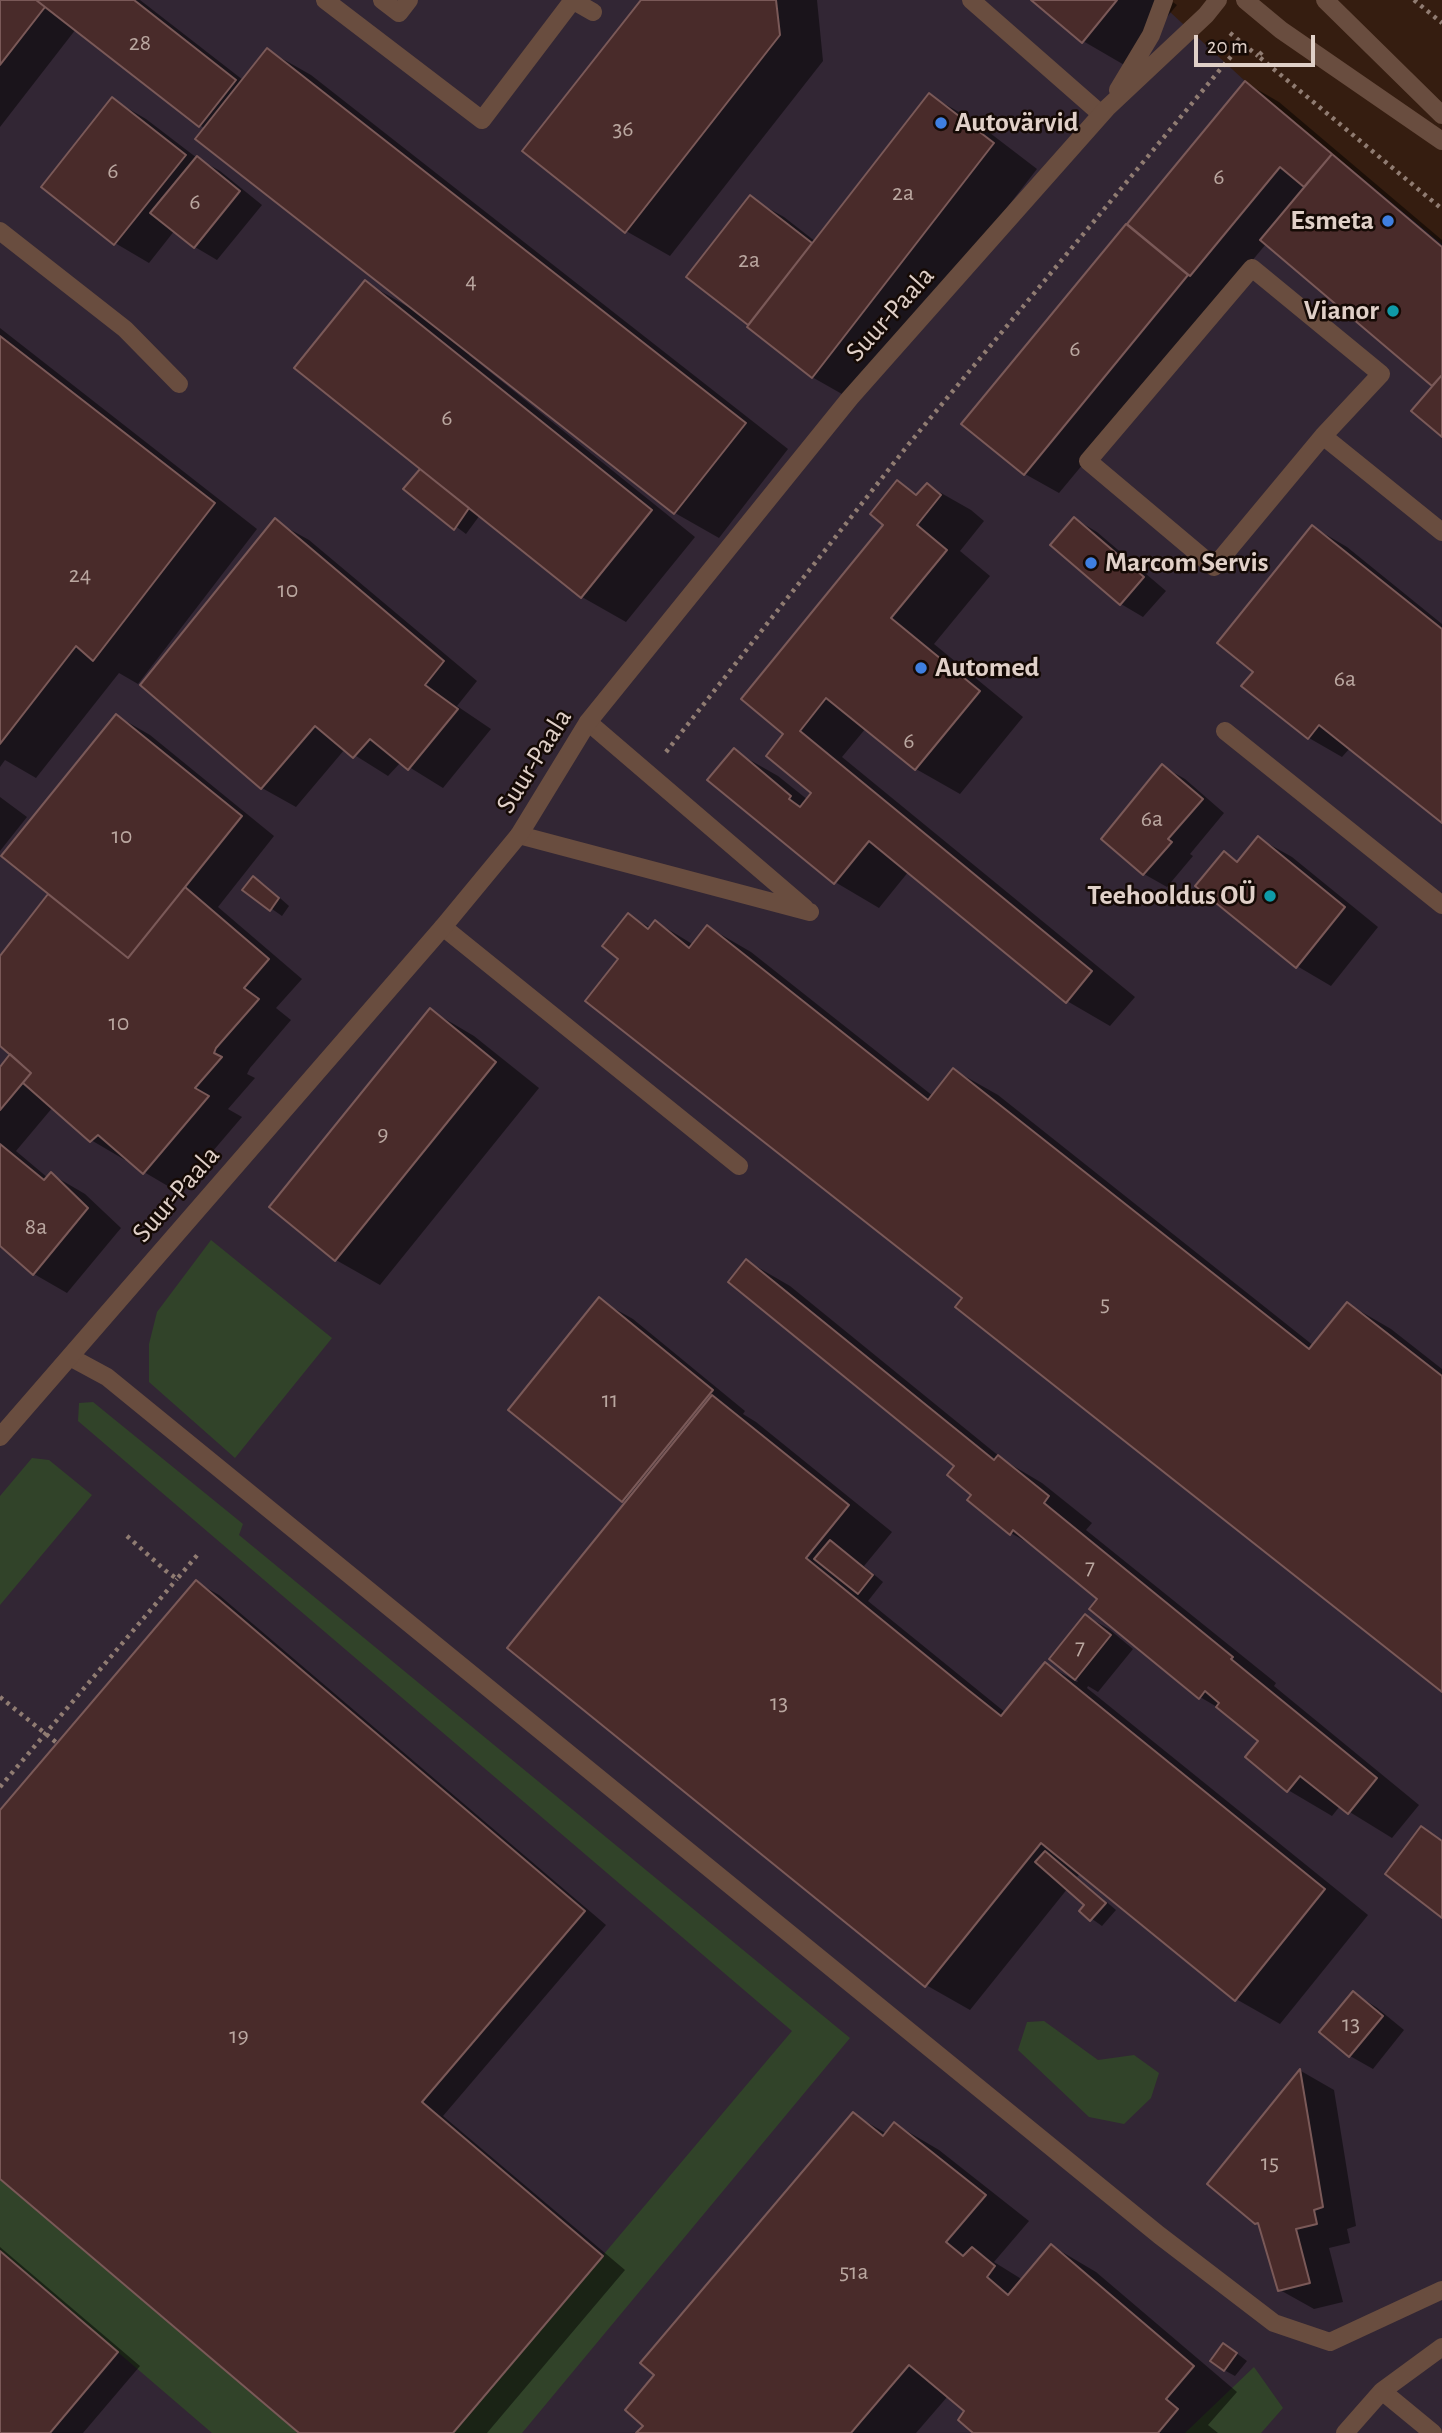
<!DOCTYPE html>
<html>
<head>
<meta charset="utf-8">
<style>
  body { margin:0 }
  #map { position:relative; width:1442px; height:2433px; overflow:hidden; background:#351d10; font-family:"Alegreya Sans",sans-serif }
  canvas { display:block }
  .scale { position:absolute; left:1194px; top:35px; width:121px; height:32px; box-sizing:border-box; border:4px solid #e0d0c8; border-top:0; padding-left:9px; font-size:21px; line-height:24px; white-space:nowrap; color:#e0d0c8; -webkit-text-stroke:5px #150a05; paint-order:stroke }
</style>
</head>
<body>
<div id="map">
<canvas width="1442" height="2433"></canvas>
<div class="scale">20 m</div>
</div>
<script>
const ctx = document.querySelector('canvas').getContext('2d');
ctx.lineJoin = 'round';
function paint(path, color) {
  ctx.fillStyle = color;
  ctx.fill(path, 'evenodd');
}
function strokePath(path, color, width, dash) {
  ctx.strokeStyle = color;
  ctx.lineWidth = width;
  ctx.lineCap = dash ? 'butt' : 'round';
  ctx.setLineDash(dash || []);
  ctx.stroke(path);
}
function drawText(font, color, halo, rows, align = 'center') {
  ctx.font = font + ' "Alegreya Sans",sans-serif';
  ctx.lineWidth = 5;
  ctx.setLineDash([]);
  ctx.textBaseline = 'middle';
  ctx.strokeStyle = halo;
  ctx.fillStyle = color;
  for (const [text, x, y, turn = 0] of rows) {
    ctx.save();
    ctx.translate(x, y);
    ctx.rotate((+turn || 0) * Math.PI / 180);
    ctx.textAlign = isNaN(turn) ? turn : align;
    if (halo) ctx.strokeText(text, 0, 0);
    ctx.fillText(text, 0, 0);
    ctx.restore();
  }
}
const industrial = new Path2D(`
  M0 0H1157L1245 81 1442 244V2433H0Z`);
const green = new Path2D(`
  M211 1240 332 1338 235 1458 149 1382V1344L157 1312Z
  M93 1402 243 1524 239 1535 850 2038 522 2433H453L792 2031 78 1421 79 1403Z
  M32 1458 49 1460 92 1495 0 1605V1496Z
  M1044 2021 1098 2060 1134 2055 1159 2073 1151 2098 1124 2124 1089 2117 1018 2050 1027 2022Z
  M0 2179 299 2433H212L0 2251Z
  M1254 2367 1283 2408 1261 2433H1185Z`);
const shadow = new Path2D(`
  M0 0H140L243 80 267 50 311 75 788 449 719 538 675 513 471 353 469 355 695 537 626 622 582 597 480 515 466 534 406 489 427 475 365 282 410 308 412 306 205 129 76 29 0 127Z
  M643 0H817L823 61 670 256 626 231 524 151Z
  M1033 0H1170L1177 5 1126 66 1083 41Z
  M1246 83 1279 102 1442 240V435L1435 386 1266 244 1059 493 1025 474 964 424Z
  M929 95 973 120 1037 169 856 402 812 377 689 277 750 198 784 217 816 242Z
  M112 99 146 119 197 158 220 171 262 205 217 260 195 247 175 230 149 263 115 243Z
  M0 328 257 529 138 684 119 673 36 778 5 760 0 767Z
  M898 483 919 495 927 485 971 510 984 521 960 551 990 576 934 644 1023 717 960 794 916 769 866 728 842 757 1135 997 1110 1026 1067 1001 909 871 879 908 835 882 710 780 734 751 778 776 808 800 814 793 786 734 886 524Z
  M1075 519 1097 532 1166 591 1143 617 1121 604Z
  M275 521 309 540 477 681 457 706 491 729 443 788 401 762 388 776 345 749 296 807 262 788Z
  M1313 527 1347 547 1442 624V821L1350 748 1342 757 1309 738 1255 672Z
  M117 716 150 735 274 836 218 907 302 979 276 1008 291 1020 250 1068 247 1074 255 1078 228 1109 242 1117 178 1192 144 1172 127 1158 125 1160 91 1140 53 1107 16 1151 48 1178 51 1174 85 1194 121 1228 67 1293 34 1274 0 1244V1070L12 1054 0 1044V959L50 893Z
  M1162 766 1185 779 1224 813 1190 854 1193 856 1167 887 1144 874 1104 839Z
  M0 797 27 817 0 851Z
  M1258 838 1292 857 1378 927 1331 986 1297 966 1224 853 1239 862Z
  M254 878 264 884 289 906 282 916 245 890Z
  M628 915 651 928 656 922 694 945 708 927 751 952 933 1096 954 1070 998 1095 1314 1346 1348 1304 1391 1329 1442 1369V1690L964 1298 621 959Z
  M430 1010 474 1036 539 1088 380 1285 336 1260Z
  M747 1261 790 1286 1005 1461 1042 1483 1092 1523 1086 1530 1276 1683 1274 1686 1419 1805 1392 1838 1340 1806 1332 1816 1288 1790 1260 1741 1224 1711 1200 1697 1100 1599 1040 1550 1011 1533 974 1494 956 1466Z
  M599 1300 633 1319 745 1411 743 1414 756 1422 892 1532 864 1566 883 1582 868 1601 1006 1713 1046 1664 1077 1682 1078 1681 1051 1659 1086 1616 1109 1629 1133 1649 1098 1692 1088 1686 1087 1688 1368 1915 1280 2024 1236 1999 1081 1873 1077 1877 1116 1910 1102 1926 1081 1911 1087 1904 1068 1888 970 2010 926 1985 627 1503 510 1409Z
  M196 1582 219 1595 606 1925 443 2116 625 2270 487 2433H302L0 2176V1813Z
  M1353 1993 1376 2007 1404 2030 1373 2069 1350 2056Z
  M1301 2071 1334 2090 1356 2226 1347 2229 1350 2243 1329 2248 1343 2302 1314 2309 1280 2290 1260 2225 1210 2184Z
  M853 2114 887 2134 895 2124 939 2150 1029 2221 994 2262 1023 2280 1052 2246 1096 2272 1237 2392 1208 2425 1218 2433H976L966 2411 948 2396 916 2433H638Z
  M0 2247 140 2366 83 2433H0Z
  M1235 2352 1247 2361 1235 2376 1224 2370Z`);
const building = new Path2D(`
  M0 0H36L45 7 0 65Z
  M36 0H134L236 80 199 127Z
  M641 0H776L780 35 625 233 522 151Z
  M1031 0H1117L1082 43Z
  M267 48 746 423 674 514 195 139Z
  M1245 81 1332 154 1304 187 1280 167 1190 276 1127 224Z
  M929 93 994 143 812 378 747 327Z
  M112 97 186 155 114 245 41 187Z
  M1332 154 1442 247V375L1432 386 1260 240Z
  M197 156 240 191 194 248 150 213Z
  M750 195 812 243 748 325 686 277Z
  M1126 224 1188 275 1024 475 961 424Z
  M365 280 652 510 581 598 294 368Z
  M0 336 215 503 93 661 76 646 0 744Z
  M1442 375V437L1411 411Z
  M420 469 469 508 454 530 403 489Z
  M897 480 916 495 927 483 941 495 917 525 947 550 891 618 980 691 915 770 826 698 800 731 1092 971 1066 1003 869 841 834 884 707 780 734 748 791 796 789 799 800 807 811 793 766 756 783 734 741 699 883 525 870 514Z
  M1074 517 1144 577 1120 605 1050 545Z
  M275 518 444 661 425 685 458 709 408 770 370 739 353 758 315 726 261 789 140 685Z
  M1312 525 1442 629V823L1319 725 1308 739 1241 686 1253 672 1217 643Z
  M116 714 242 816 128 958 1 856Z
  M1162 764 1203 799 1168 839 1172 842 1143 875 1101 839Z
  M1258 836 1345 907 1296 968 1195 886 1224 851 1237 862Z
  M253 876 279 898 270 911 242 890Z
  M185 887 269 959 244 988 259 999 216 1048 214 1053 222 1057 195 1088 209 1096 143 1174 98 1135 90 1142 23 1083 31 1073 0 1046V956L48 894 128 958Z
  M628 913 648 929 655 920 689 948 707 925 928 1100 953 1068 1309 1349 1347 1302 1442 1376V1692L955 1307 962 1298 585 1001 618 959 602 946Z
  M430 1008 496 1062 335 1261 269 1207Z
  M10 1054 31 1073 0 1110V1067Z
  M0 1144 44 1180 51 1172 88 1208 33 1275 0 1246Z
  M746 1259 994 1460 998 1455 1049 1496 1044 1503 1233 1657 1231 1659 1377 1778 1348 1814 1300 1776 1287 1792 1245 1757 1258 1741 1216 1707 1219 1703 1205 1691 1199 1699 1089 1609 1097 1599 1013 1530 1010 1535 967 1500 971 1495 947 1475 954 1466 728 1282Z
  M599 1297 713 1390 622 1502 508 1410Z
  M712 1395 849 1505 806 1558 967 1689 1001 1716 1045 1662 1325 1889 1235 2001 1041 1843 925 1987 507 1648Z
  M830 1540 873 1575 858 1594 814 1559Z
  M196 1580 585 1911 422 2102 603 2256 453 2433H299L0 2179V1810Z
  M1085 1614 1111 1635 1075 1680 1049 1659Z
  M1421 1826 1442 1841V1918L1385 1874Z
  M1045 1851 1106 1903 1090 1921 1079 1911 1084 1905 1035 1862Z
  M1353 1991 1383 2016 1349 2057 1319 2032Z
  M1300 2069 1323 2207 1314 2210 1317 2224 1296 2229 1310 2283 1278 2291 1258 2223 1255 2224 1207 2184Z
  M853 2112 883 2136 894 2122 986 2195 946 2242 963 2256 972 2247 995 2266 987 2277 1008 2295 1051 2244 1194 2366 1166 2399 1178 2409 1158 2433H973L958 2420 964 2411 909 2365 851 2433H636L643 2426 625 2410 654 2375 640 2363Z
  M0 2251 118 2352 50 2433H0Z
  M1223 2343 1237 2353 1224 2371 1210 2361Z`);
const path = new Path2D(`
  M1414 0 1442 23
  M1230 33 1258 56
  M1262 52 1258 56 1442 209
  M666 752 908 445 1243 42
  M127 1536 166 1571 177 1579 199 1553
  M0 1697 57 1743
  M0 1787 177 1579`);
const service = new Path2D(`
  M325 0 482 120 573 0
  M382 0 399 13 409 0
  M572 0 593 12
  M971 0 1101 114
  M0 231 125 329 179 384
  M1252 268 1381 374 1323 436 1214 567 1088 461Z
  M1323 436 1442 532
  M588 722 805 908
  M1225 731 1442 905
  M519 835 810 912
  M443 927 739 1166
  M70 1357 107 1377 1159 2235 1274 2323 1330 2342 1442 2290
  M1382 2391 1442 2347
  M1345 2433 1382 2391 1433 2433`);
const minor = new Path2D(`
  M1118 90 1151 35 1164 0
  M0 1437 443 927 519 835 588 722 850 398 1107 108 1206 15 1218 0`);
const secondary = new Path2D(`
  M1245 0 1281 30 1442 141
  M1325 0 1442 115`);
const markers = [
  [941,123,7,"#3f7fe0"],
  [1388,221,7,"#3f7fe0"],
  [1393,311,7,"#0f9aa8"],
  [1091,563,7,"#3f7fe0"],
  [921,668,7,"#3f7fe0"],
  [1270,896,7,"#0f9aa8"]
];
const numberNames = [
  ["28",140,43],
  ["36",623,129],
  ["6",113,171],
  ["6",1219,177],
  ["2a",903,193],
  ["6",195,202],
  ["2a",749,260],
  ["4",471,281],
  ["6",1075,349],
  ["6",447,418],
  ["24",80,575],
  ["10",288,590],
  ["6a",1345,679],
  ["6",909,741],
  ["6a",1152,819],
  ["10",122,836],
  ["10",119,1023],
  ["9",383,1134],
  ["8a",36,1227],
  ["5",1105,1304],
  ["11",610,1400],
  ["7",1090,1567],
  ["7",1080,1647],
  ["13",779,1703],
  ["13",1351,2024],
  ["19",239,2036],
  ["15",1270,2163],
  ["51a",854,2272]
];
const poiNames = [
  ["Autovärvid",955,123],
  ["Esmeta",1374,221,"right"],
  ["Vianor",1379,311,"right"],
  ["Marcom Servis",1105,563],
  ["Automed",935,668],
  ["Teehooldus OÜ",1256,896,"right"]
];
const streetNames = [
  ["Suur-Paala",890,314,-48],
  ["Suur-Paala",534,761,-58],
  ["Suur-Paala",176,1194,-49]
];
paint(industrial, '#322634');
paint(green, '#314329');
paint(shadow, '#0007');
paint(building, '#492b2a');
strokePath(building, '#7a5958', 2);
strokePath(path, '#907c72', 4.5, [3.5, 5]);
strokePath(service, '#694d3f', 18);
strokePath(minor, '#694d3f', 18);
strokePath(secondary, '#694d3f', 18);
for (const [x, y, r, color] of markers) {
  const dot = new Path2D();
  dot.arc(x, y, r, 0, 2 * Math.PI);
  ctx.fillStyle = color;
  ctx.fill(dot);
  strokePath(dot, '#150a05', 2.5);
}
drawText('24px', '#baa7a0', null, numberNames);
drawText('bold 28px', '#e0d0c8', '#150a05', poiNames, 'left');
drawText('28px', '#e0d0c8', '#150a05', streetNames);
</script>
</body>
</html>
